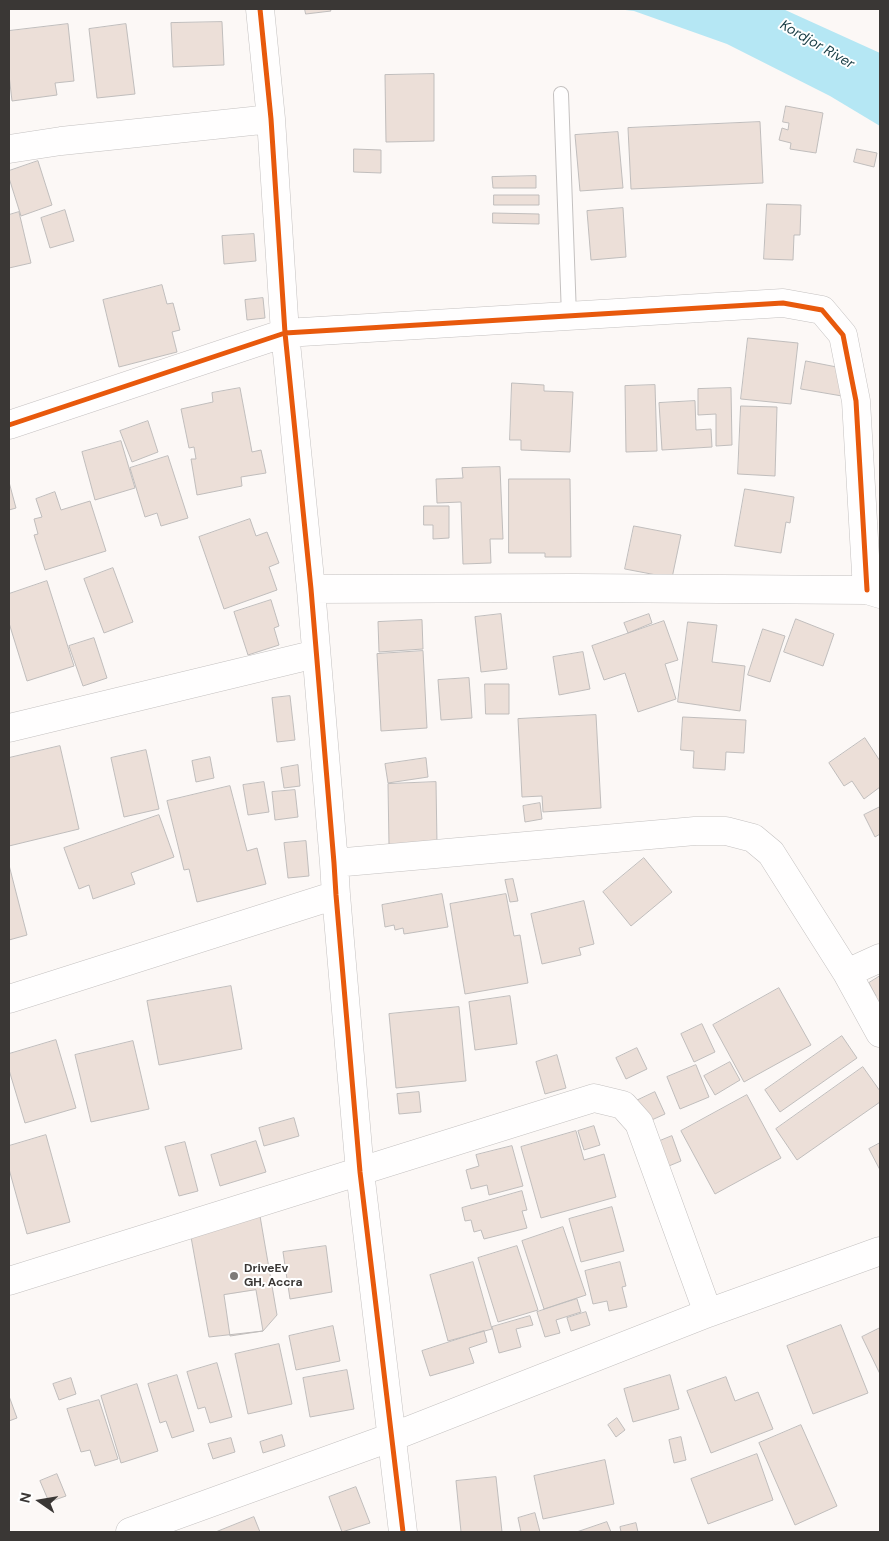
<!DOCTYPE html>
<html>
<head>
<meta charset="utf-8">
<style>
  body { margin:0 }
  #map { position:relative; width:889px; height:1541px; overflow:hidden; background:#fcf8f6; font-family:"DM Sans",sans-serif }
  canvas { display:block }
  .frame { position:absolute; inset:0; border:10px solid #3a3735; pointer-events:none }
  .north { position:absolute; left:15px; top:1476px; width:50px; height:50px; -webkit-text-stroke:4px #fff; paint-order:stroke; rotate:283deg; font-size:14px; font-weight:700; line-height:20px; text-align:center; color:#3a3735 }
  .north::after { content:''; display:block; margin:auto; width:18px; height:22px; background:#3a3735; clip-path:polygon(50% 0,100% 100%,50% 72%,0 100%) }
</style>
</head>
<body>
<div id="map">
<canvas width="889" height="1541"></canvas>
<div class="frame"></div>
<div class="north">N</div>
</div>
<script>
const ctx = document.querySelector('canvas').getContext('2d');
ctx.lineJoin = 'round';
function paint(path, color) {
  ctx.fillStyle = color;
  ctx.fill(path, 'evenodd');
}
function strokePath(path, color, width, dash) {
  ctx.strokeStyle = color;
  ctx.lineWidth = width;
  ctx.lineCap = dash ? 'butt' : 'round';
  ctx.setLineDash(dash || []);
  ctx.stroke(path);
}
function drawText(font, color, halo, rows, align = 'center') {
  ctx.font = font + ' "DM Sans",sans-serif';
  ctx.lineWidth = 4;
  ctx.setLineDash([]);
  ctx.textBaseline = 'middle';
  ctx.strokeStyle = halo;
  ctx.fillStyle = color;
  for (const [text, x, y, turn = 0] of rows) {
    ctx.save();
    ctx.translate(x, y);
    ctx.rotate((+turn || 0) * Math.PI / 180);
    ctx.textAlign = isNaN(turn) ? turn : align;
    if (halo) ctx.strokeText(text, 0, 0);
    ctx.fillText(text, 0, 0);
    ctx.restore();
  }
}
const water = new Path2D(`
  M617 9H783L880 53V126L830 96 727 44 634 11Z`);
const building = new Path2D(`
  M305 9H330L331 11 306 14Z
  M222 22 224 65 173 67 171 23Z
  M68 24 74 81 55 83 57 95 12 101 9 75V31Z
  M126 24 135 94 97 98 89 29Z
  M434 74V141L386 142 385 75Z
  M786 106 823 113 816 153 790 149 791 143 779 140 782 128 788 130 789 123 783 122Z
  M760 122 763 183 631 189 628 128Z
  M618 132 623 188 580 191 575 135Z
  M354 149 381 150V173L354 172Z
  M857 149 877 153 874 167 854 162Z
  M38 161 52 205 21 216 9 178V171Z
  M536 176V188H493L492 177Z
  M494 195H539V205H494Z
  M767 204 801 205 800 235H794L793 260 764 259Z
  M623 208 626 257 591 260 587 211Z
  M65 210 74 241 50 248 41 218Z
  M19 212 31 263 9 268V215Z
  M493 213 539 214V224L493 223Z
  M254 234 256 261 224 264 222 236Z
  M162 285 167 304 173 303 180 330 172 332 177 352 119 367 103 300Z
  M263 298 265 318 247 320 245 300Z
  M748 338 798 343 791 404 741 399Z
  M806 361 847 369 842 396 801 389Z
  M512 383 544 385V391L573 392 570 452 521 450V440H510Z
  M655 385 657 451 626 452 625 386Z
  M240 388 252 452 261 450 266 473 241 477 242 486 197 495 191 459H196L194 447 189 448 181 409 213 402 212 393Z
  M731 388 732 445 716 446V414L698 415V389Z
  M695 401 696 430 711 429 712 447 662 450 659 403Z
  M741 406 777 407 775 476 738 474Z
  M148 421 158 452 132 462 120 431Z
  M121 441 135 488 95 500 82 452Z
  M168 456 188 518 161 526 157 513 145 517 130 468Z
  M500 467 503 539H490L491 563 463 564 461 502 437 503 436 479 463 478 462 468Z
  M509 479H570L571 557H545V553H509Z
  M9 482 16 508 9 510Z
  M745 489 794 497 790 523 786 522 781 553 735 546Z
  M55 492 61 510 90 501 106 551 45 570 34 535 38 534 34 519 42 517 36 499Z
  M424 506H449V538L433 539V525H424Z
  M250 519 256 536 267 532 279 563 269 567 277 590 224 609 199 537Z
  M634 526 681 535 672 578 625 569Z
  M113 568 133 622 104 633 84 579Z
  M47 581 74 666 27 681 9 623V594Z
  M271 600 279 626 274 628 279 645 248 655 234 612Z
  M501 614 507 669 481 672 475 617Z
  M649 614 652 623 628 633 624 623Z
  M796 619 834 634 823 666 784 652Z
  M422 620 423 649 379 652 378 622Z
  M664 621 678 660 665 664 676 699 638 712 625 673 604 680 592 646Z
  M688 622 717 625 712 662 745 666 740 711 678 702Z
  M763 629 785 636 770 682 748 675Z
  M94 638 107 678 83 686 69 646Z
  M423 651 427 728 381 731 377 654Z
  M583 652 590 689 559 695 553 657Z
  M469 678 472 718 441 720 438 680Z
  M485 684H509V714H486Z
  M290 696 295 740 277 742 272 698Z
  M596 715 601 808 543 812 542 796 522 797 518 719Z
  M683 717 746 720 744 753 726 752 725 770 693 768 694 751 681 750Z
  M865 738 880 761V787L864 799 852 781 844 786 829 763Z
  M60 746 79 829 9 846V758Z
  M146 750 159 809 124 817 111 758Z
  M210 757 214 778 196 782 192 761Z
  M426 758 428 777 388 783 385 764Z
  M298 765 300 786 284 788 281 768Z
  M264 782 269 812 248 815 243 785Z
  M436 782 437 844 389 845 388 784Z
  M230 786 247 851 257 848 266 884 197 902 189 869 184 870 167 801Z
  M295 790 298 817 275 820 272 792Z
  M540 803 542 819 525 822 523 806Z
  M880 807V834L875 837 864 815Z
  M159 815 174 857 131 873 135 884 93 899 89 885 79 889 64 848Z
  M306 841 309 876 288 878 284 843Z
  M644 858 672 892 631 926 603 892Z
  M9 865 27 935 9 940Z
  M513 879 518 901 510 902 505 880Z
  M442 894 448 927 404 934 403 928 395 930 394 925 385 927 382 905Z
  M506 894 514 936 520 935 528 983 465 994 450 904Z
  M584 901 594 944 579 948 581 955 542 964 531 914Z
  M880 976V1013L872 999 876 996 869 983Z
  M231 986 242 1049 159 1065 147 1001Z
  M779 988 811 1045 744 1082 713 1025Z
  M510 996 517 1044 475 1050 469 1002Z
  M459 1007 466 1081 396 1088 389 1014Z
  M702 1024 715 1052 694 1062 681 1034Z
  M842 1036 857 1058 780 1112 765 1090Z
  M56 1040 76 1108 25 1123 9 1070V1054Z
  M133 1041 149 1109 91 1122 75 1055Z
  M637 1048 647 1069 626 1079 616 1058Z
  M557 1055 566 1088 545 1094 536 1062Z
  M730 1062 740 1080 715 1095 704 1076Z
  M696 1065 709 1097 680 1109 667 1077Z
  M863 1067 880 1091V1102L797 1160 776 1129Z
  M419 1092 421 1112 399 1114 397 1094Z
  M655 1092 665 1114 645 1123 636 1101Z
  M747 1095 781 1158 715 1194 681 1131Z
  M294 1118 299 1136 264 1146 259 1128Z
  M594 1126 600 1145 584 1150 578 1131Z
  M576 1131 584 1160 604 1154 616 1197 541 1218 521 1147Z
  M46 1135 70 1222 27 1234 9 1169V1146Z
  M672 1136 681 1161 664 1168 655 1143Z
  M256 1141 266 1172 220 1186 211 1155Z
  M185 1142 198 1191 179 1196 165 1147Z
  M880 1143V1170L869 1149Z
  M512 1146 523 1186 489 1195 487 1185 471 1189 466 1170 479 1166 476 1155Z
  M522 1191 527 1210 522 1211 527 1228 484 1239 481 1230 474 1232 471 1220 465 1221 462 1208Z
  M612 1207 624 1251 581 1262 569 1219Z
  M260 1216 277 1315 263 1331 209 1337 191 1237Z
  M563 1227 586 1295 544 1309 522 1241Z
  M326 1246 332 1292 290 1299 283 1252Z
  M517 1246 538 1310 498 1322 478 1258Z
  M473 1262 492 1329 448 1341 430 1275Z
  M620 1262 626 1286 622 1287 627 1307 609 1311 607 1301 593 1304 585 1271Z
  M256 1290 263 1331 230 1336 224 1295Z
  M577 1299 581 1312 556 1320 560 1333 545 1337 537 1312Z
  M586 1312 590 1325 571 1331 567 1318Z
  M530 1316 533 1325 516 1329 521 1347 499 1353 492 1327Z
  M841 1325 868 1393 813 1414 787 1346Z
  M333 1326 340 1361 296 1370 289 1336Z
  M880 1328V1374L862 1337Z
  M484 1331 487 1342 469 1348 474 1363 430 1376 422 1351Z
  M279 1344 292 1404 248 1414 235 1354Z
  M217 1363 232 1417 210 1423 205 1407 198 1409 187 1372Z
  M347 1370 354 1409 310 1417 303 1378Z
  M177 1375 194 1431 172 1438 166 1421 160 1423 148 1384Z
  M670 1375 679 1409 633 1422 624 1389Z
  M726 1377 735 1401 758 1392 773 1429 711 1453 687 1391Z
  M71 1378 76 1394 59 1400 53 1384Z
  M137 1384 158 1451 121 1463 101 1396Z
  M9 1396 17 1418 9 1421Z
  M99 1400 118 1459 95 1466 90 1450 81 1452 67 1409Z
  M617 1418 625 1430 616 1437 608 1425Z
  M801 1425 837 1506 795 1525 759 1443Z
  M282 1435 285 1446 263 1453 260 1442Z
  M681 1437 686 1460 674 1463 669 1440Z
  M231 1438 235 1452 213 1459 208 1444Z
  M757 1454 773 1500 708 1524 691 1479Z
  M605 1460 614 1504 543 1519 534 1476Z
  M57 1474 66 1496 49 1502 40 1481Z
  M496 1477 502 1532H461L456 1481Z
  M356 1487 370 1523 342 1532 329 1497Z
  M535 1513 540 1532H521L518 1518Z
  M254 1517 260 1532H216Z
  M607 1522 611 1532H577Z
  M636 1523 638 1532H621L620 1527Z`);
const lane = new Path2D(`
  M561 94 569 316`);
const street = new Path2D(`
  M260 9 271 119 285 333 311 589 334 863 336 895 360 1172 403 1532
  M9 149 61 141 271 119
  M9 425 285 333 783 303 822 310 843 335 856 401 867 590
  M311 589 574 588 867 590 880 594
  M9 728 316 654
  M334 863 695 831H726L753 838 771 853 847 973 880 1033
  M847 973 880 958
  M9 999 336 895
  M9 1281 594 1098 623 1105 639 1123 708 1313
  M130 1532 392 1437 708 1313 880 1251`);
const cycleway = new Path2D(`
  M260 9 271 119 285 333 311 589 334 863 336 895 360 1172 403 1532
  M9 425 285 333 783 303 822 310 843 335 856 401 867 590`);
const markers = [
  [234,1276,5,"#7e7b79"]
];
const poiNames = [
  ["DriveEv",244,1269],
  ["GH, Accra",244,1283]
];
const waterNames = [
  ["Kordjor River",817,45,30]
];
paint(water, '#b5e7f4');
paint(building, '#ecdfd8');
strokePath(building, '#c0bdbc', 1);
strokePath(lane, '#c4c1c0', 16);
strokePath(street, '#c4c1c0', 29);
strokePath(lane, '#fffefe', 14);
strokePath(street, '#fffefe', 28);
strokePath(cycleway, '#e8590c', 5);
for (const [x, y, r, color] of markers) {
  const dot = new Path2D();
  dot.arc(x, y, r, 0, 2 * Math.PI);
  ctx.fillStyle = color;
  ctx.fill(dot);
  strokePath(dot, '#fff', 2);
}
drawText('bold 12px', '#3a3735', '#fff', poiNames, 'left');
drawText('italic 14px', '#1c4048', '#fff', waterNames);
</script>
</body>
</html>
